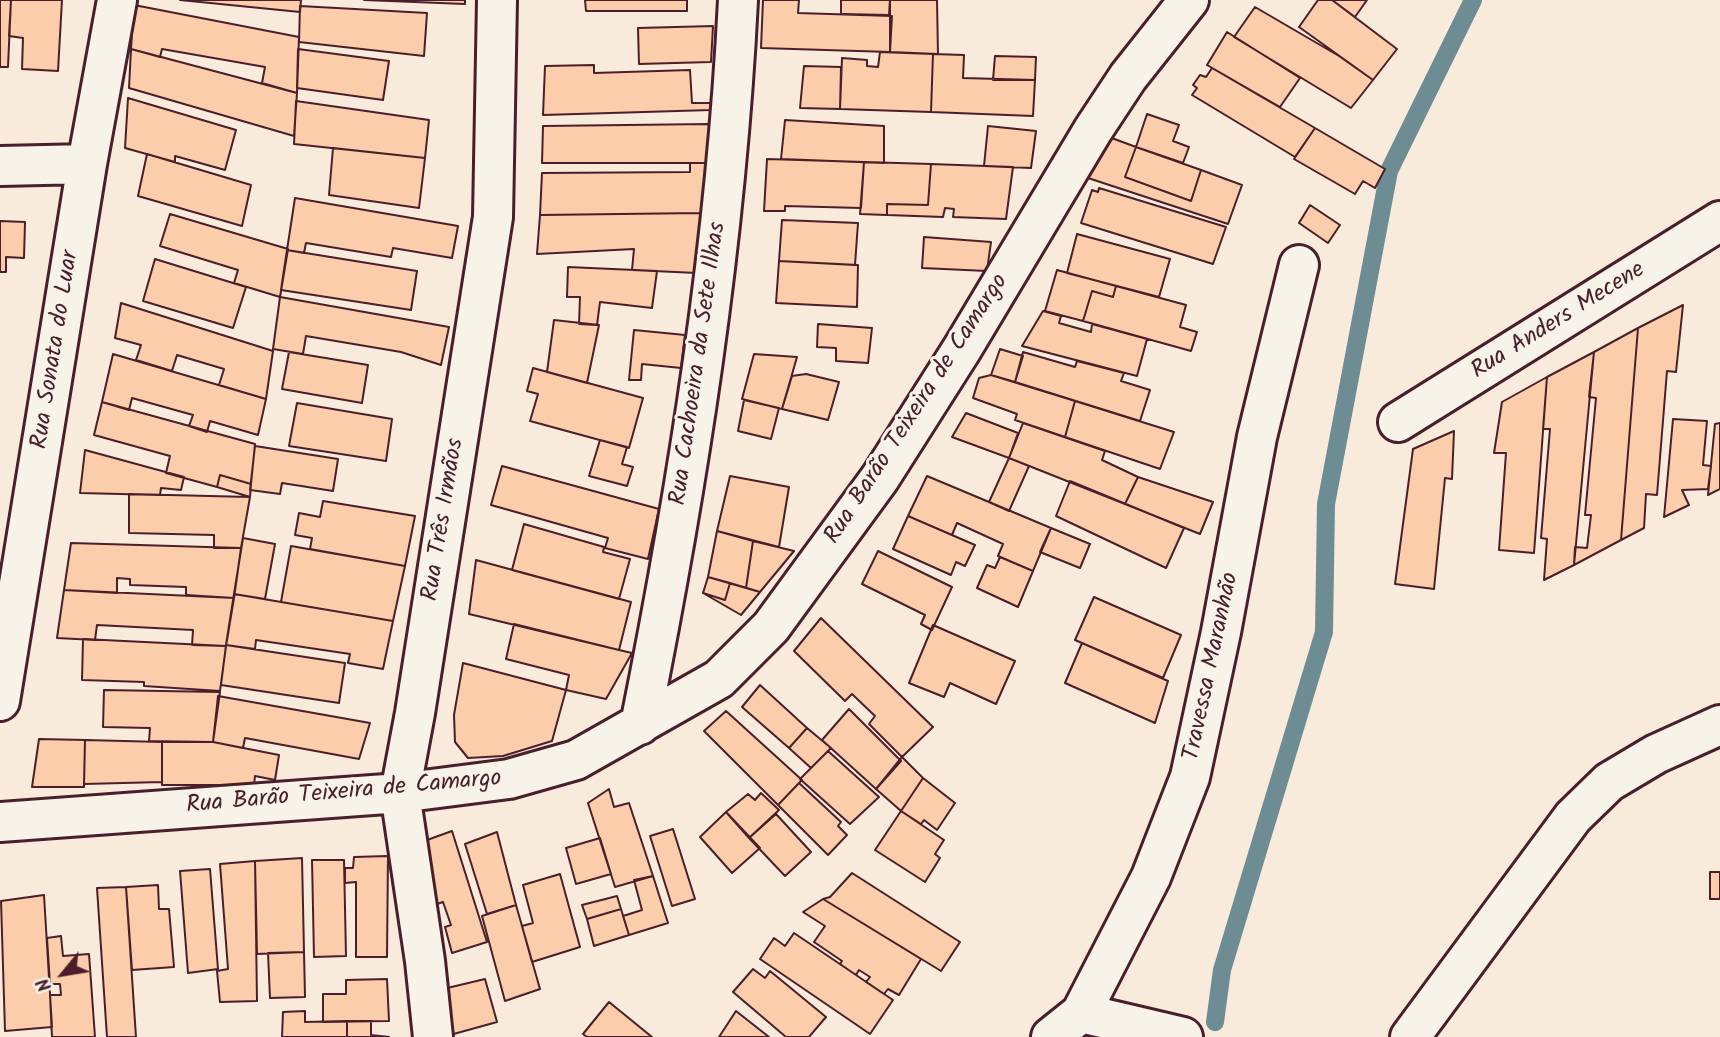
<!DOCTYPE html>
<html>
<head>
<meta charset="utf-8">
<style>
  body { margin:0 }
  #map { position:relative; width:1720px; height:1037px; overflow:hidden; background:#f8ebdc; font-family:Kalam,sans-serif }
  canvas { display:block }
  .north { position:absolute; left:28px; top:939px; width:70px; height:70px; -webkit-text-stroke:5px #f7f3e8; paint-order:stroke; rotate:240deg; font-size:19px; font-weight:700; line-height:28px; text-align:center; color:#4a1f2b }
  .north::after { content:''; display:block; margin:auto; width:24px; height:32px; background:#4a1f2b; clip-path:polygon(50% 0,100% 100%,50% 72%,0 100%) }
</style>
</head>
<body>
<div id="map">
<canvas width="1720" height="1037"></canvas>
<div class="north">N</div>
</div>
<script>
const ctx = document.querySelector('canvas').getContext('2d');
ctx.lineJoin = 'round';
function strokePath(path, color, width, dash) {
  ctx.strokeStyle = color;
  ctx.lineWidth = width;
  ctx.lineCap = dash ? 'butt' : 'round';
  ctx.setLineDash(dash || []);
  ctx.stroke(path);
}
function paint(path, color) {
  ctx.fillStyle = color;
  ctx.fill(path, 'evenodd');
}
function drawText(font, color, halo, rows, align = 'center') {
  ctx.font = font + ' Kalam,sans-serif';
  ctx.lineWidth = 6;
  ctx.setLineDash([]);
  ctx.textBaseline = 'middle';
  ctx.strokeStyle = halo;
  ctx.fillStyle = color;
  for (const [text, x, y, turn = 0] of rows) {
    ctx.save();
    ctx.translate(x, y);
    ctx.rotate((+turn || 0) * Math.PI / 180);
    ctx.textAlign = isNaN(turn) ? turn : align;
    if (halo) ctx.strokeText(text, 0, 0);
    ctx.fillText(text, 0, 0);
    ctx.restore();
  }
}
const stream = new Path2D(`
  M1215 1022 1222 970 1324 632 1326 504 1389 171 1473 0`);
const building = new Path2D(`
  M0 0H11L8 67H0Z
  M11 0H62L58 71 22 69 23 38 9 36Z
  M180 0H301L300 12Z
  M364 0H465V4Z
  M585 0H687V11H586Z
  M763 0H799L798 13 892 16 890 52 761 48Z
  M841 0H890L889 15 841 14Z
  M890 0H937L938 54 890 52Z
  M1318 0H1332L1397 49 1373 80 1299 27Z
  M1332 0H1367L1355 17Z
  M134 5 299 37 297 93 262 83 265 67 162 49 160 57 131 49Z
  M300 6 427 13 424 56 299 42Z
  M1255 7 1339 56 1373 80 1351 108 1234 37Z
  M713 26 711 62 639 64 638 28Z
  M1227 32 1300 78 1280 107 1207 65Z
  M131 49 297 93 294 136 129 88Z
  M298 49 389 61 383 100 297 88Z
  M880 52 933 54 931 112 840 109 842 58 867 60V66L878 67Z
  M933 54 964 55 963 78 1035 80 1033 116 931 112Z
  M995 56 1036 57 1035 80H993Z
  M594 65V73L690 70 692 103H711V110L543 115 545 66Z
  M804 66 841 67 840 109 800 108Z
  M1212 68 1315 128 1295 157 1192 95 1197 88 1193 85 1200 75 1206 77Z
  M128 98 236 130 225 170 175 156V162L125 148Z
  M296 101 429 120 425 158 294 144Z
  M1147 114 1179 125 1173 141 1189 147 1183 163 1136 147Z
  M785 120 884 126V163L781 159Z
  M710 124 706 163H542L543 126Z
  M988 126 1036 131 1031 168 984 166Z
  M1315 128 1385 169 1375 188 1363 181 1355 194 1294 159Z
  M1109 137 1136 147 1125 177 1191 201 1201 170 1242 185 1228 224 1088 178Z
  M1136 147 1201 170 1191 201 1125 177Z
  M333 148 425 158 419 208 329 195Z
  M147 154 251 185 242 226 138 196Z
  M767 159 864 162 861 208 785 206V211H764Z
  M864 162 931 164 928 205 887 204V215L860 214Z
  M690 163H706L701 213 540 215 542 173 690 172Z
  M931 164 1013 167 1006 219 953 217 954 209 945 208 943 217 887 215V204L928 205Z
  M1099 188 1226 227 1213 264 1081 223 1092 190 1098 192Z
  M295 198 458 226 452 258 393 248 391 257 306 243 304 253 287 250Z
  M1310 205 1340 225 1328 243 1299 223Z
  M701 213 697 273 632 270 634 249 537 254 540 215Z
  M170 214 288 249 280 297 234 283 238 270 160 246Z
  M782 220 858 223 855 265 779 261Z
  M0 221 25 222 24 258 6 257V272H0Z
  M1077 234 1170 259 1159 297 1067 273Z
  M924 237 991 242 987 271 922 268Z
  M287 250 417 271 411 310 281 290Z
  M155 259 246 287 233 328 143 301Z
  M779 261 858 265 857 307 776 303Z
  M568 267 657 271 652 308 600 302 597 325 579 324 580 297H567Z
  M1057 270 1116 286 1113 297 1092 291 1083 321 1045 311Z
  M1116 286 1186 305 1180 327 1197 332 1191 351 1083 321 1092 291 1113 297Z
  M280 297 449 327 441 365 401 352 306 336 303 354 273 349Z
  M121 303 273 351 266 399 219 385 224 369 177 355 172 371 136 360 141 345 115 338Z
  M1683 305 1676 372 1667 371 1657 495 1646 494 1644 528 1621 540 1638 328Z
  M1043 311 1061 316 1059 323 1091 332 1092 324 1147 339 1137 376 1022 346Z
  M554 320 599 325 587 383 547 372Z
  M818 324 872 328 868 363 836 361V348L817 347Z
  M1638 328 1621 540 1574 565 1575 547 1587 548 1591 515H1585L1596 398 1589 397 1594 352Z
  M634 330 685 335 681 368 642 364 641 380H629Z
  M1000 349 1023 356 1015 382 991 375Z
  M289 352 368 365 362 403 282 389Z
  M1023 352 1075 367 1077 361 1124 373 1121 381 1150 390 1140 421 1015 382Z
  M1594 352 1574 565 1544 580 1547 539 1541 538 1550 429H1543L1547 377Z
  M113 354 266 399 258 435 210 421 207 432 189 426 193 415 132 398 129 410 102 402Z
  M754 354 797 357 782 409 742 399Z
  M533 368 643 398 629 448 530 421 538 394 527 391Z
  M806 374 839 382 828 420 782 409 792 376Z
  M991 375 1075 401 1065 437 1015 420 1017 414 973 398 979 378Z
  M1547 377 1534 553 1499 550 1506 453H1494L1502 402Z
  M744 400 779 408 771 439 738 431Z
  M1075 401 1174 432 1160 469 1065 437Z
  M102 402 255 444 251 484 220 475 217 487 166 473 170 456 94 435Z
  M297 403 392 419 386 461 289 446Z
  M966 413 1018 433 1009 458 952 437Z
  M1673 419 1707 421 1703 465 1711 466 1708 489 1682 490 1689 505 1664 517Z
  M1023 423 1105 451 1102 460 1138 477 1125 504 1009 458Z
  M1720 423V489L1708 495 1715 424Z
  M1454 431 1452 479 1445 478 1434 589 1395 584 1413 449Z
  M600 440 627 447 622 464 633 467 627 486 589 476Z
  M255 446 338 459 333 491 282 483 280 494 250 490Z
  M85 450 184 477 181 490 161 488 160 495 80 493Z
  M1009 458 1029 466 1009 511 989 502Z
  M502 466 659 509 648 559 605 548 608 538 491 505Z
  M220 475 251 484 250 497 217 487Z
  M730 476 789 487 779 547 717 531Z
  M927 476 1051 528 1033 571 998 556 1003 544 957 523 952 535 908 516Z
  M1138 477 1213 502 1200 534 1125 504Z
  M1070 481 1184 528 1166 568 1056 516Z
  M129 494 250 497 241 548H214V535L129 533Z
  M323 501 415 516 405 566 310 549 312 538 295 535 299 513 320 517Z
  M908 516 975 545 965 566 956 562 951 575 893 549Z
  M524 524 604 547 603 552 630 559 619 599 512 570Z
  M1051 528 1090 544 1080 568 1040 552Z
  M717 531 753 541 746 588 708 577Z
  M243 538 275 544 265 599 234 594Z
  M753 541 794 551 760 592 746 588Z
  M71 543 241 548 234 598 186 595V587L130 585V579L117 578V593L64 590Z
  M291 546 405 566 393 621 281 602Z
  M878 551 952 587 932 630 921 624 925 615 862 584Z
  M1000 557 1033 571 1018 607 977 588 987 565 995 568Z
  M476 560 631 602 619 650 469 614Z
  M708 577 730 583 725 600 703 593Z
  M730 583 760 592 741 615 703 593 725 600Z
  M64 590 234 598 226 646 192 645 193 630 97 625 95 640 57 638Z
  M234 594 393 621 383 669 348 663 350 654 256 640 255 649 226 645Z
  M1094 597 1181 635 1163 678 1075 640Z
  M821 618 933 727 902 757 869 724 875 716 852 694 845 701 794 651Z
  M514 624 619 650 632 653 606 699 566 690 569 675 506 659Z
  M933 625 1015 661 996 704 950 683 944 697 909 683Z
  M83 639 226 646 220 691 144 686V682L82 680Z
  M1082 643 1168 681 1155 723 1065 683Z
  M226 645 345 663 339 703 221 685Z
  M463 663 566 690 552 741 503 756 468 758 455 742 454 715Z
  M760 685 807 728 789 748 742 707Z
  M104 690 220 692 213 742 149 741 150 728 103 727Z
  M218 696 370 723 359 759 245 738 243 748 213 742Z
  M849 709 901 761 876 789 822 740Z
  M726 711 802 780 778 805 704 731Z
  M807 728 831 748 811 768 789 748Z
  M39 739 85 740 84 787H32Z
  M85 740 162 742V782L84 784Z
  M162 742H213L279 755 275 780 255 776 254 785H162Z
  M828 751 879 797 850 824 800 779Z
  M902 757 923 778 901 811 876 789Z
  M923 778 955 803 937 830 924 820 921 824 901 811Z
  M799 783 841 822 838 826 847 835 828 855 778 805Z
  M609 789 614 807 629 803 653 876 615 887 588 803Z
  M761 793 779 810 749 838 726 812 748 794 755 800Z
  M901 811 944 840 935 854 940 858 925 882 875 850Z
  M726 812 760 848 732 873 700 837Z
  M776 814 811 852 785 876 749 838Z
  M673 829 695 899 672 906 650 836Z
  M452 831 487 942 452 953 445 927 451 925 443 902 431 906 427 840Z
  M497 832 516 905 487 914 465 844Z
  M600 838 611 874 576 884 566 848Z
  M388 856 387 957H356V882L345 883V868H353L354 857Z
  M302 858 304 952 257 954 255 861Z
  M312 860H344L346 956 314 957Z
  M255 861 257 1001 220 1002 217 971 228 969 220 864Z
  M210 869 218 969 188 973 180 871Z
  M1710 872H1720V899H1710Z
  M852 873 960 942 941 971 823 899 830 897Z
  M560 874 580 947 532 962 522 926 533 923 523 885Z
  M653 876 668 923 629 935 623 916 642 910 634 880Z
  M158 885 159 909H169L174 967 132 970 126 887Z
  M126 887 136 1037H107L97 888Z
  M44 895 52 1027 5 1031 1 901Z
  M617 896 621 909 587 919 582 905Z
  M823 899 921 959 899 995 888 989 884 994 866 982 870 977 859 970 856 975 840 964 842 961 814 942 825 926 803 912Z
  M516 905 540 989 505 1001 482 916Z
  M621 909 629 935 594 946 587 919Z
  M794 933 893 1000 870 1034 760 959 774 938 785 946Z
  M61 936 63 956 89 954 95 1037H52L50 995H61L60 984H50L47 938Z
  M304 952 305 997 270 998 268 953Z
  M753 969 765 978 770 971 826 1017 809 1037H786L733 992Z
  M387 979 389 1021 323 1022V994H346V980Z
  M485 979 497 1022 450 1035 439 990Z
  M609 1002 652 1037H587L583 1034Z
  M305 1011V1022L347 1021V1037H282L283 1012Z
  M736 1011 769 1037H719Z
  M347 1021H371V1035L389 1037H347Z`);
const minor = new Path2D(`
  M0 166 87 164
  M1398 422 1720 221
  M0 701 87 164 117 0
  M640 725C688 485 726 244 738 0
  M0 822 400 793 509 779 576 760 719 679 771 627 880 478 962 349 1093 130 1128 77 1189 0
  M1081 1013 1183 1037
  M433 1037 425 961 400 793 415 713 493 217 497 0
  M1051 1037 1081 1013 1151 877 1190 777 1221 632 1257 437 1299 265
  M1410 1037 1573 817 1609 782 1656 754 1720 725`);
const streetNames = [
  ["Rua Anders Mecene",1559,322,-32],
  ["Rua Sonata do Luar",57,350,-81],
  ["Rua Cachoeira da Sete Ilhas",700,364,-82],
  ["Rua Barão Teixeira de Camargo",918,410,-57],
  ["Rua Três Irmãos",445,520,-81],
  ["Travessa Maranhão",1213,667,-78],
  ["Rua Barão Teixeira de Camargo",344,794,-5]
];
strokePath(stream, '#6d8c94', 18);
paint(building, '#fbcdaa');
strokePath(building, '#4a1f2b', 2);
strokePath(minor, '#4a1f2b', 44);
strokePath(minor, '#f7f3e8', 38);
drawText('24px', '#4a1f2b', '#f7f3e8', streetNames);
</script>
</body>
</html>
